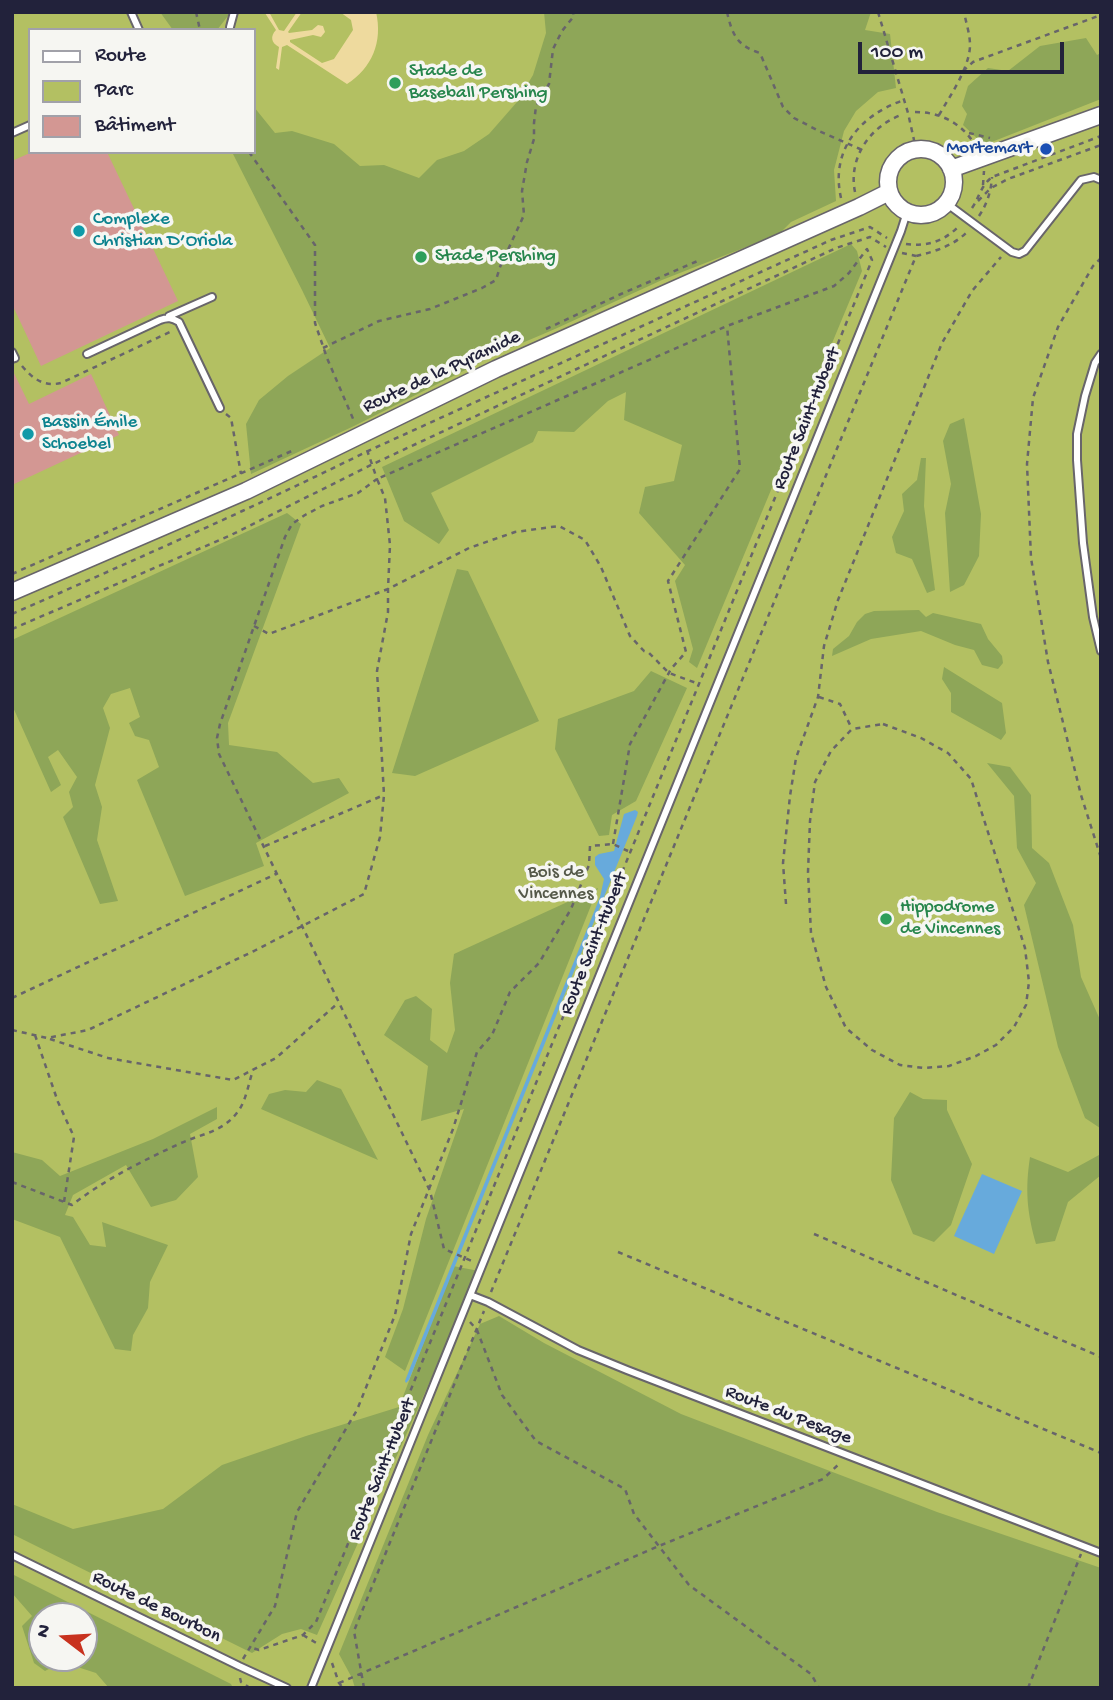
<!DOCTYPE html>
<html>
<head>
<meta charset="utf-8">
<style>
  body { margin:0 }
  #map { position:relative; width:1113px; height:1700px; overflow:hidden; background:#e9e2c0; font-family:"Gochi Hand",sans-serif }
  canvas { display:block }
  .frame { position:absolute; inset:0; border:14px solid #22223b; pointer-events:none }
  .legend { position:absolute; left:28px; top:28px; width:228px; height:126px; box-sizing:border-box; background:#f6f6f2; border:2px solid #a1a1a9; margin:0; padding:9px 12px; list-style:none; font-size:21px; color:#22223b }
  .legend li { display:flex; align-items:center; gap:14px; height:35px }
  .legend b { width:35px; border:2px solid #a1a1a9 }
  .north { position:absolute; left:28px; top:1602px; width:70px; height:70px; box-sizing:border-box; background:#f6f6f2; border:2px solid #a1a1a9; border-radius:50%; rotate:287deg; font-size:19px; font-weight:700; line-height:28px; text-align:center; color:#22223b }
  .north::after { content:''; display:block; margin:auto; width:24px; height:32px; background:#c8321e; clip-path:polygon(50% 0,100% 100%,50% 72%,0 100%) }
  .scale { position:absolute; left:858px; top:42px; width:206px; height:32px; box-sizing:border-box; border:4px solid #22223b; border-top:0; padding-left:9px; font-size:21px; line-height:24px; white-space:nowrap; color:#22223b; -webkit-text-stroke:5px #f6f6f2; paint-order:stroke }
</style>
</head>
<body>
<div id="map">
<canvas width="1113" height="1700"></canvas>
<div class="frame"></div>
<ul class="legend">
<li><b style="height:9px;background:#fff"></b>Route</li>
<li><b style="height:19px;background:#b3c062"></b>Parc</li>
<li><b style="height:19px;background:#d39793"></b>Bâtiment</li>
</ul>
<div class="north">N</div>
<div class="scale">100 m</div>
</div>
<script>
const ctx = document.querySelector('canvas').getContext('2d');
ctx.lineJoin = 'round';
function paint(path, color) {
  ctx.fillStyle = color;
  ctx.fill(path, 'evenodd');
}
function strokePath(path, color, width, dash) {
  ctx.strokeStyle = color;
  ctx.lineWidth = width;
  ctx.lineCap = dash ? 'butt' : 'round';
  ctx.setLineDash(dash || []);
  ctx.stroke(path);
}
function drawText(font, color, halo, rows, align = 'center') {
  ctx.font = font + ' "Gochi Hand",sans-serif';
  ctx.lineWidth = 7;
  ctx.setLineDash([]);
  ctx.textBaseline = 'middle';
  ctx.strokeStyle = halo;
  ctx.fillStyle = color;
  for (const [text, x, y, turn = 0] of rows) {
    ctx.save();
    ctx.translate(x, y);
    ctx.rotate((+turn || 0) * Math.PI / 180);
    ctx.textAlign = isNaN(turn) ? turn : align;
    if (halo) ctx.strokeText(text, 0, 0);
    ctx.fillText(text, 0, 0);
    ctx.restore();
  }
}
const green = new Path2D(`
  M12 12H1101V1688H12ZM30 30H254V152H30ZM42 1616H84V1658H42Z`);
const forest = new Path2D(`
  M160 12H231L217 30H173Z
  M544 12H871L865 30 890 34 896 88 878 92 856 111 844 131 834 170 836 201 791 222 779 234 662 280 555 329 501 352 354 426 251 474 246 424 259 400 288 376 330 348 302 290 232 152H254V107L275 133 292 131 334 144 360 166 384 165 419 178 437 160 464 151 489 134 517 102 533 75 546 33Z
  M1086 38 1097 55 1101 53V99L984 145 963 125 967 114 962 106 968 86 988 68 1008 71 1040 46Z
  M851 244 857 251 862 271 697 668 689 662 693 649 675 581 685 565 639 513 645 487 674 481 682 445 624 420 626 392 608 401 574 432 538 431 533 442 431 493 449 530 439 544 404 521 382 467Z
  M964 418 981 514 979 556 964 585 950 592 945 513 951 484 943 441 950 424Z
  M921 458H926L924 506 935 590 927 593 912 559 896 553 892 537 904 511 902 494 917 480Z
  M287 513 301 524 228 723 229 745 277 752 313 783 339 778 349 793 256 843 264 866 185 896 137 780 159 767 149 740 135 736 129 723 140 717 130 688 111 694 103 708 110 728 95 785 102 807 97 840 118 901 100 904 63 817 73 807 69 792 77 777 58 750 48 757 61 785 51 792 12 705V640Z
  M457 569 468 571 539 721 415 776 392 773Z
  M919 610 926 617 933 613 981 624 988 639 1002 656 1003 663 998 669 982 665 974 650 955 645 921 631 871 639 832 656 833 649 849 636 857 622 865 614 874 611Z
  M944 667 1002 703 1006 733 1001 740 951 712V693L942 679Z
  M651 671 687 688 636 801 612 815 609 835 599 836 555 749 558 719 634 691Z
  M987 763 1010 767 1031 795 1032 848 1049 863 1073 925 1081 977 1101 1022V1175L1068 1202 1055 1241 1036 1244C1027 1212 1025 1190 1030 1157L1068 1172 1099 1155 1100 1128 1085 1118 1058 1047 1024 905 1036 883 1017 848 1014 796Z
  M598 888 405 1371 385 1357 403 1309 426 1219 464 1109 421 1121 428 1066 384 1035 405 1000 416 996 432 1009 430 1040 447 1053 455 1030 450 983 454 954Z
  M317 1080 341 1089 378 1160 261 1109 269 1094 285 1090 306 1092Z
  M910 1092 923 1099 947 1100V1110L972 1164 951 1225 934 1242 913 1234 891 1180 894 1118Z
  M217 1107V1119L190 1134 198 1177 176 1200 151 1207 126 1165 73 1195 65 1215 73 1217 90 1245 106 1247 102 1222 168 1245 150 1282 148 1308 133 1335 131 1351 115 1349 60 1237 12 1219V1152L42 1160 60 1176 153 1139Z
  M453 1266 479 1271 317 1635 301 1629 282 1634 252 1653 12 1534V1504L73 1529 163 1509 222 1465 306 1436 399 1407Z
  M499 1316 544 1343 681 1414 937 1512 1101 1568V1688H355L352 1678 339 1654 428 1435 480 1324Z
  M12 1574 231 1684 233 1688H109L96 1673 62 1662 45 1671 34 1663 22 1626 32 1616 12 1593ZM42 1616H84V1658H42Z`);
const sand = new Path2D(`
  M266 12H269L279 30 284 31 297 12H302L288 32 289 33 312 30 318 25 323 26 325 32 321 37 313 35 290 40V42L322 63 334 59 353 30 351 20 340 12H376C383 42 372 68 347 84L287 45 282 47 279 70 276 68 279 47C271 43 270 36 276 30L265 13Z`);
const water = new Path2D(`
  M635 810 638 812 637 816 608 887 409 1380 406 1383 405 1381 412 1363 600 897 604 879 595 865V857L599 854 614 851 624 814Z
  M982 1174 1022 1191 994 1254 954 1236Z`);
const building = new Path2D(`
  M32 152H107L178 301 41 366 12 304V161Z
  M12 369 29 404 91 374 119 435 12 485Z`);
const path = new Path2D(`
  M196 12 200 30
  M727 12C732 34 737 46 760 53L783 107 794 118 819 131 860 149
  M878 12 908 113 916 149
  M963 71 973 62 1101 15
  M915 112C940 112 962 123 975 145
  M939 115C950 96 970 67 970 45 970 34 966 23 964 12
  M969 133 990 138
  M249 152 315 245V323L327 358 354 421
  M983 185 984 171
  M855 192C848 159 869 127 901 115
  M841 198C830 150 860 115 904 100
  M978 201 991 188 1008 179 1101 145
  M972 208C980 196 980 187 992 177L1101 136
  M979 216C987 204 991 192 992 177
  M906 244C927 247 945 241 960 225
  M902 253 916 256
  M1101 258 1093 266 1058 327 1033 398 1027 464 1031 558 1048 662 1081 795 1101 858
  M546 329 621 294 700 260
  M323 348 379 321 430 309 482 288 496 280 500 267 524 215 522 191 527 162 534 139V123L536 106 549 84 553 49 562 31 574 16 573 12
  M22 366C33 379 44 387 61 383L172 331
  M226 414 231 418 241 474
  M367 450 377 479 358 493 322 506 305 515 292 524 285 537 220 724 217 738 219 754 430 1191 444 1249 474 1262
  M12 574 294 450
  M12 614C132 561 251 509 368 451L831 240 870 227 887 238
  M254 626 269 634 388 589 469 548 515 532 559 526 585 540 601 567 630 636 644 651 649 653 669 673 699 684
  M12 629 229 536 373 464 836 248 870 237 886 247
  M819 697 840 704 852 729
  M883 724 921 738 948 753 971 779 1025 948 1029 982 1026 1005 1014 1027 996 1045 976 1056 949 1066 924 1068 900 1065 872 1050 846 1028 826 987 811 933 808 872 810 821 815 782 831 751 852 729Z
  M613 844 630 744 671 669 686 652 668 581 740 469 727 326
  M265 846 384 795
  M786 904 783 863 790 796 796 758 818 697 824 646 838 600 942 343 972 291 1001 257
  M12 998 276 874
  M12 1030 47 1038 88 1030 254 951 364 894 380 837 384 795 377 671 388 612V589L390 545 385 498 377 479 727 326 834 286 849 273 867 249 872 260 316 1622 303 1635 259 1650 250 1647
  M35 1035 58 1102 74 1137 64 1202
  M50 1039 108 1058 233 1080 276 1058 338 1003
  M12 1182 72 1205C104 1180 142 1161 179 1144 202 1133 223 1133 239 1110 246 1100 249 1082 253 1070
  M814 1234 1101 1357
  M618 1252 1101 1453
  M491 1292 916 256C937 251 955 245 969 230
  M470 1322 477 1330 502 1395 536 1441 625 1489 634 1514 689 1585 811 1674 819 1688
  M303 1635 318 1644
  M243 1659 275 1606 297 1512 357 1410 395 1315 411 1234 453 1129 477 1052 492 1035 510 992 539 963 571 909 589 865 590 846 613 844 628 851
  M332 1663 339 1683 343 1688
  M240 1678 241 1682 250 1688
  M339 1683 659 1546 823 1479 840 1463
  M364 1688 354 1631 484 1311
  M1028 1688 1081 1554`);
const service = new Path2D(`
  M131 12 139 30
  M230 27 234 12
  M12 133 30 125
  M946 203 1012 252 1019 254 1025 251 1081 180 1094 177 1101 180
  M169 316 212 297
  M12 352 15 358 12 359
  M87 354 160 320C168 317 172 318 179 322L220 408
  M1101 354 1095 363 1085 396 1077 434V460L1083 543 1093 617 1101 651
  M470 1295 488 1302 578 1350 627 1370 1101 1553
  M12 1555 239 1666 287 1688
  M311 1688 901 231 907 212`);
const tertiary = new Path2D(`
  M888 182a33 33 0 1 1 66 0a33 33 0 1 1-66 0Z
  M951 169 1101 115
  M12 592 246 491 496 369 859 207 889 192`);
const markers = [
  [395,83,7,"#2e9e5b"],
  [1046,149,7,"#1a4fb4"],
  [79,231,7,"#0f9aa8"],
  [421,257,7,"#2e9e5b"],
  [28,434,7,"#0f9aa8"],
  [886,919,7,"#2e9e5b"]
];
const leisureNames = [
  ["Stade de",409,72],
  ["Baseball Pershing",409,94],
  ["Stade Pershing",435,257],
  ["Hippodrome",900,908],
  ["de Vincennes",900,930]
];
const transitNames = [
  ["Mortemart",1032,149]
];
const cultureNames = [
  ["Complexe",93,220],
  ["Christian D’Oriola",93,242],
  ["Bassin Émile",42,423],
  ["Schoebel",42,445]
];
const streetNames = [
  ["Route de la Pyramide",442,373,-25],
  ["Route Saint-Hubert",808,419,-68],
  ["Route Saint-Hubert",595,944,-68],
  ["Route du Pesage",788,1416,21],
  ["Route Saint-Hubert",383,1470,-68],
  ["Route de Bourbon",156,1608,26]
];
const parkNames = [
  ["Bois de",556,873],
  ["Vincennes",556,895]
];
paint(green, '#b3c062');
paint(forest, '#8ea658');
paint(sand, '#eeda9e');
paint(water, '#67aadc');
paint(building, '#d39793');
strokePath(service, '#68656a', 10);
strokePath(tertiary, '#68656a', 19);
strokePath(path, '#68656a', 2.5, [5, 5]);
strokePath(service, '#fff', 6);
strokePath(tertiary, '#fff', 16);
for (const [x, y, r, color] of markers) {
  const dot = new Path2D();
  dot.arc(x, y, r, 0, 2 * Math.PI);
  ctx.fillStyle = color;
  ctx.fill(dot);
  strokePath(dot, '#f6f6f2', 2.5);
}
drawText('19px', '#27864d', '#f6f6f2', leisureNames, 'left');
drawText('19px', '#164399', '#f6f6f2', transitNames, 'right');
drawText('19px', '#0d838f', '#f6f6f2', cultureNames, 'left');
drawText('19px', '#22223b', '#f6f6f2', streetNames);
drawText('19px', '#555949', '#f6f6f2', parkNames);
</script>
</body>
</html>
